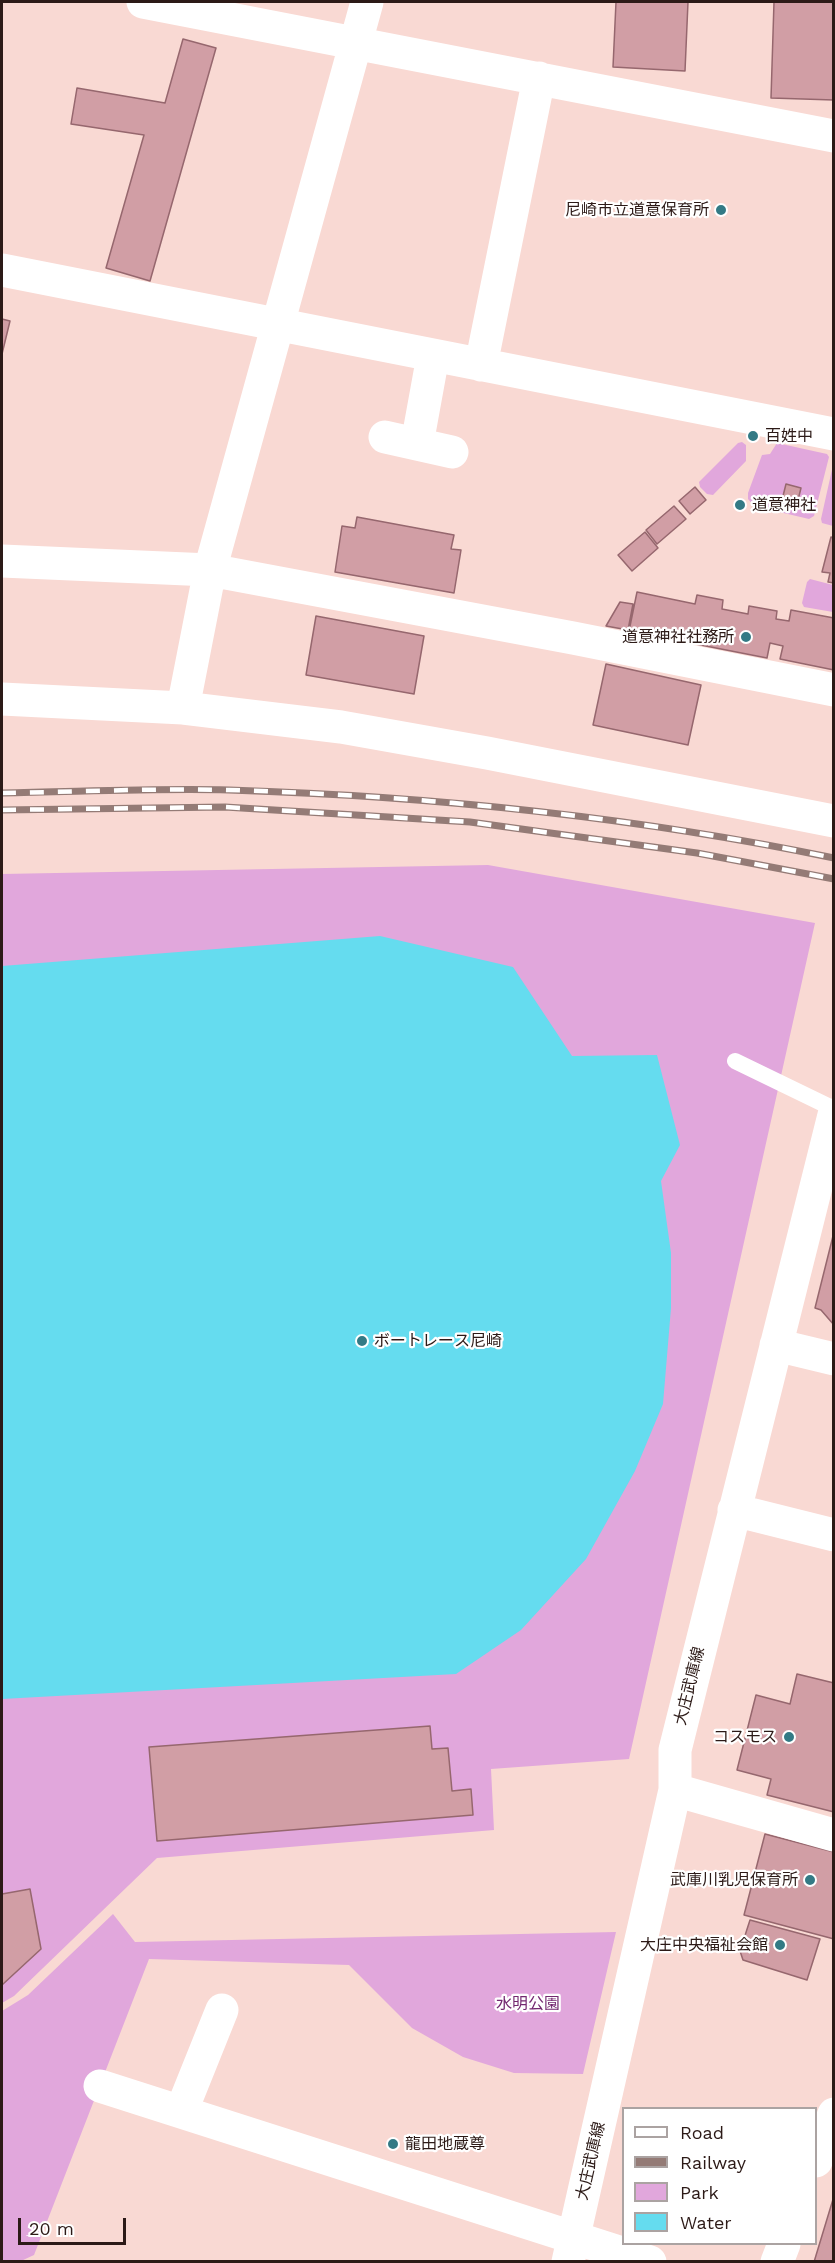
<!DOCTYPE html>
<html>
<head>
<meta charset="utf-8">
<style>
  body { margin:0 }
  #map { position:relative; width:835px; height:2263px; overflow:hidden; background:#f9d9d3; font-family:"Work Sans",sans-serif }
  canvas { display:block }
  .frame { position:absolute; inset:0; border:3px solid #2c1a17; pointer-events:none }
  .legend { position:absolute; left:622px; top:2107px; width:195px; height:138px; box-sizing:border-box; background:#fff; border:2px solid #aba3a2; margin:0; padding:8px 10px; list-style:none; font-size:18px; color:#2c1a17 }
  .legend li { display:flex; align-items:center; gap:12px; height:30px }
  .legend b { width:30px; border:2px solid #aba3a2 }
  .scale { position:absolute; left:18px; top:2218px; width:108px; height:27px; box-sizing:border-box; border:3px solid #2c1a17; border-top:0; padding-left:8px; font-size:18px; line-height:21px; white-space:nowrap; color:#2c1a17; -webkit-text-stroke:4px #fff; paint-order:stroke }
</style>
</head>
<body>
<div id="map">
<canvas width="835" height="2263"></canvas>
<div class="frame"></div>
<ul class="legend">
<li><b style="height:8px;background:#fff"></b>Road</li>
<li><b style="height:8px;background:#947b76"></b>Railway</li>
<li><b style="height:16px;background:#e1a7dc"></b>Park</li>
<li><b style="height:16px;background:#65dcef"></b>Water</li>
</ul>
<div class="scale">20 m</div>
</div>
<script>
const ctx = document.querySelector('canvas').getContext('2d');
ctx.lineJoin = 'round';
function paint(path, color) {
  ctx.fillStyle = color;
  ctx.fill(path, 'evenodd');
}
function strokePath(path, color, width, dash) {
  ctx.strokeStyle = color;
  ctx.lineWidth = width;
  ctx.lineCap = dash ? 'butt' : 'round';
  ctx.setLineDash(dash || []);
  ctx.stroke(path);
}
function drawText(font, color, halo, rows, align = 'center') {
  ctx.font = font + ' "Work Sans","Noto Sans JP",sans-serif';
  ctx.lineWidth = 4.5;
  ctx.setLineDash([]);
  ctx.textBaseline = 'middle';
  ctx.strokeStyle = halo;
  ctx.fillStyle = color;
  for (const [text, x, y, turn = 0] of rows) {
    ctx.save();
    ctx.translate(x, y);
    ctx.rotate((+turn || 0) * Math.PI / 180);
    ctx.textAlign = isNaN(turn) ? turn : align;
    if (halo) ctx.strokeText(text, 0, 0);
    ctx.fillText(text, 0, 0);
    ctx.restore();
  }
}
const green = new Path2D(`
  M742 442 746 445V461L713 495 707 494 700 487 699 482 738 443Z
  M777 443 827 454 829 457 814 516 809 519 754 506 748 499V493L762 455 770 454Z
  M833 465V526L822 523 821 519Z
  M810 579 833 585V612L804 607 802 603 807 582Z
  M488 865 815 923 629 1759 491 1769 494 1830 157 1858 14 1996 2 2003V874Z
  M113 1914 135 1942 616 1932 583 2074 514 2073 463 2057 412 2028 349 1965 149 1959 34 2255 21 2261 2 2262V2011L28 1995Z`);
const water = new Path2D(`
  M380 936 513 967 572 1056 657 1055 680 1145 661 1181 671 1253V1308L663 1404 635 1471 586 1559 521 1630 456 1674 2 1699V966Z`);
const building = new Path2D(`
  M616 2H688L685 71 613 67Z
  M774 2H834V100L771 98Z
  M183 39 216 48 150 281 106 268 144 135 71 124 77 88 165 103Z
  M2 319 10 321 2 354Z
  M786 484 801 488 797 504 782 500Z
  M695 487 706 500 690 514 679 501Z
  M674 506 686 519 657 544 646 530Z
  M357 517 454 535 451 549 461 550 454 593 335 572 342 526 355 528Z
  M645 532 658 548 632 571 618 555Z
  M831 537 834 538V583L828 582 830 573 822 572Z
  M637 592 695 604 697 595 723 600 722 609 748 614 749 606 777 611 776 619 789 621 791 610 834 618V670L780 659 783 646 770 643 767 658 629 631Z
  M620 602 633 604 628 630 606 626Z
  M316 616 424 636 414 694 306 675Z
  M606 664 701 685 688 745 593 725Z
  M834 1232V1325L821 1310 815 1308Z
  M797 1674 834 1683V1812L767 1795 771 1779 737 1770 756 1695 790 1704Z
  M430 1726 432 1749 448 1748 452 1791 471 1789 473 1815 157 1841 149 1747Z
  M765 1834 834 1852V1939L744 1915Z
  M30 1889 41 1949 2 1985V1894Z
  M750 1920 820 1939 807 1980 743 1960 740 1951Z
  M834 2196V2262H814Z`);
const lane = new Path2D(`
  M735 1061 834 1109`);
const street = new Path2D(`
  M143 2 834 136
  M2 270 834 434
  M481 365 539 78
  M385 437 452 452
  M417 444 433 356
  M2 561 210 570 573 638 834 690
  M2 699 183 708 341 727 487 753 834 821
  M183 708 210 570 367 2
  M776 1345 834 1359
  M734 1510 834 1535
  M675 1790 834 1835
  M100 2086 650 2262
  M181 2112 222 2010
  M816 2161 834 2114
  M568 2262 675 1790V1750L834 1115
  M777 2262 784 2244`);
const rail = new Path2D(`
  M2 793C77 792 153 788 229 790 432 796 635 817 834 858
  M2 810 225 807 470 822 697 853 834 879`);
const markers = [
  [721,210,6,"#337a85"],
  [753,436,6,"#337a85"],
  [740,505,6,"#337a85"],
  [746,637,6,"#337a85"],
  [362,1341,6,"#337a85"],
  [789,1737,6,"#337a85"],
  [810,1880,6,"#337a85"],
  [780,1945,6,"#337a85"],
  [393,2144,6,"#337a85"]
];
const poiNames = [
  ["尼崎市立道意保育所",709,210],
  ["百姓中",765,436,"left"],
  ["道意神社",752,505,"left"],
  ["道意神社社務所",734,637],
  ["ボートレース尼崎",374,1341,"left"],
  ["コスモス",777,1737],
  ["武庫川乳児保育所",798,1880],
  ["大庄中央福祉会館",768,1945],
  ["龍田地蔵尊",405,2144,"left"]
];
const streetNames = [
  ["大庄武庫線",690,1686,-76],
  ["大庄武庫線",591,2161,-77]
];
const parkNames = [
  ["水明公園",528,2004]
];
paint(green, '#e1a7dc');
paint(water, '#65dcef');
paint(building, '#d19ea5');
strokePath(building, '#96676e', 1.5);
strokePath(lane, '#fff', 16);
strokePath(street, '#fff', 33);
strokePath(rail, '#947b76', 7);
strokePath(rail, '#fff', 4.5, [14]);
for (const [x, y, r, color] of markers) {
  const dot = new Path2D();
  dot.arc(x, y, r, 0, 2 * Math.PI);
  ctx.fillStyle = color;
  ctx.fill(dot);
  strokePath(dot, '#fff', 2);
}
drawText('16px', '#2c1a17', '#fff', poiNames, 'right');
drawText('16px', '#2c1a17', '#fff', streetNames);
drawText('16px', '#732870', '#fff', parkNames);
</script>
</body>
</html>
